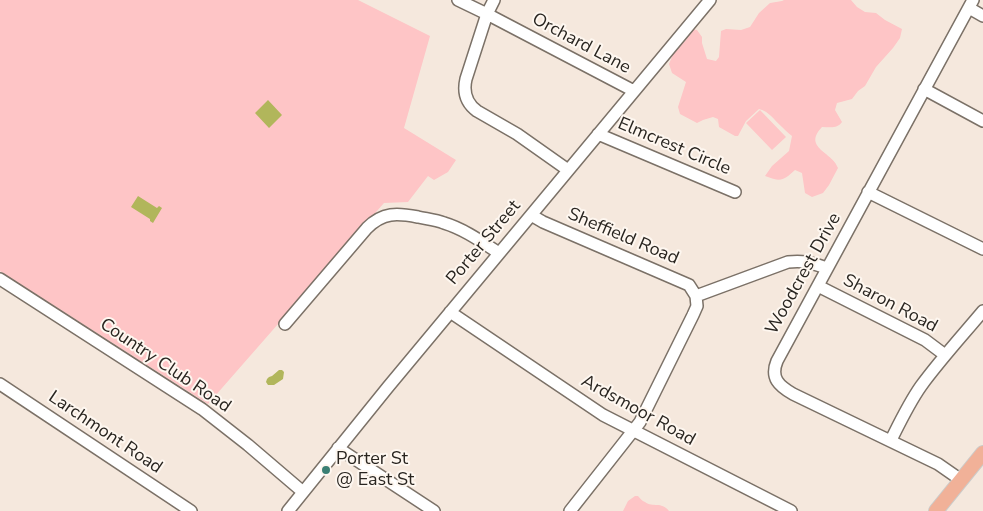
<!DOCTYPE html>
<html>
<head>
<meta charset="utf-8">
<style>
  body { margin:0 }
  canvas { display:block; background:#f5e8dd }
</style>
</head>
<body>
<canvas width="983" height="511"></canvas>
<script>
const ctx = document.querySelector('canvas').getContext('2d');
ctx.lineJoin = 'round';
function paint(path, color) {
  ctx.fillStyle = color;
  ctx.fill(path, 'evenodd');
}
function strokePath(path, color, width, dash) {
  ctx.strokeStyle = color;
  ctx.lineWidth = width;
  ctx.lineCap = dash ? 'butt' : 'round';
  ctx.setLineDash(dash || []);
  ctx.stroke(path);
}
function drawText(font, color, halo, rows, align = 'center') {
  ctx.font = font + ' "Nunito Sans",sans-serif';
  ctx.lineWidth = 4;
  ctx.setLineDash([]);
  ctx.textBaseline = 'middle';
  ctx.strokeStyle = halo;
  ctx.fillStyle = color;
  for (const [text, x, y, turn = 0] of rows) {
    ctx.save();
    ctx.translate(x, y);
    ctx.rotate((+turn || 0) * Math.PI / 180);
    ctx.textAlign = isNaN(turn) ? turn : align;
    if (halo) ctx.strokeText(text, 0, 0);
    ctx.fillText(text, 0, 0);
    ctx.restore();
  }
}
const green = new Path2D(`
  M0 0H358L430 36 404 128 456 160 448 172 434 180 428 176 408 202 384 203 208 404 0 271Z
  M784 0H851L857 7 865 12 876 13 885 20 902 29 900 38 893 48 876 67 865 86 858 91 852 99 837 103 835 110 842 122C837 129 831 127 822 127 802 148 833 152 838 168L829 185 823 193 812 197 805 193 802 173 795 170C783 181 781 182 765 176L772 166 789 151 792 136C788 133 785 130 782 127 774 120 770 112 759 109L746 121 738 136H735L719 127 718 119 713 117 703 120 697 123 680 114 678 107 686 82 672 73 669 64 674 52 686 40 692 29 697 30 702 37V43L707 59 716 61 719 57 721 31 726 29 741 30 750 27 759 13 770 3 782 1Z
  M760 110 786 137 772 150 746 123Z
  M635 496H638C640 498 642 501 645 502 653 508 661 501 669 511H623L628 501Z`);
const water = new Path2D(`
  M268 100 282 115 269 128 255 113Z
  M138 196 157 208 159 206 162 208 153 223 150 221V219L131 207Z
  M279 370H282L284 372 283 379 274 385H268L266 382 267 379 269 377 272 376Z`);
const minor = new Path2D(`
  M458 0 487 14 634 91
  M494 0 487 14 466 79C463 92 466 103 477 111L517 134 568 170
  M969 8 983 16
  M924 89 983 121
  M598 134 735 192
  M868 192 983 249
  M531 215 543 222 689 285 696 296 788 262C804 260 812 263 827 268
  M0 279 202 409 248 445 303 492
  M818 286 925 340 945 355
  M450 312 603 415 791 511
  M285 324 367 228C383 212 397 213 418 217 427 219 436 220 444 223 464 229 482 242 499 253
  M0 384 191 511
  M891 440C900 422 909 403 921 386 940 360 962 336 983 311
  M338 448 434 511
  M961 480 938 464 793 394C779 386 770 378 777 361L973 0
  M288 511 388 387 710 0
  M570 511 640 422 693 315 697 306 696 296`);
const major = new Path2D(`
  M936 511 983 453`);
const markers = [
  [326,470,5,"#3a7f74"]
];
const streetNames = [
  ["Orchard Lane",581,44,28],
  ["Elmcrest Circle",674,147,23],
  ["Sheffield Road",623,237,23],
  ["Porter Street",484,243,-50],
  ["Woodcrest Drive",804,274,-61],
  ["Sharon Road",890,304,28],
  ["Country Club Road",165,366,34],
  ["Ardsmoor Road",638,411,29],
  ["Larchmont Road",105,433,34]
];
const poiNames = [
  ["Porter St",336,460],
  ["@ East St",336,481]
];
paint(green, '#fec5c6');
paint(water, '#b1b65b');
strokePath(minor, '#7b7167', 14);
strokePath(major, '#cccbc9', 16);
strokePath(minor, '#fff', 11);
strokePath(major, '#f1b198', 14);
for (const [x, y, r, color] of markers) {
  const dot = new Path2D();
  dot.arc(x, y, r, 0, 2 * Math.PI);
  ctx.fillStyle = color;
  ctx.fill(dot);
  strokePath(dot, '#fef7f0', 2);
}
drawText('18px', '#292520', '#fef7f0', streetNames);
drawText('18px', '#292520', '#fef7f0', poiNames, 'left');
</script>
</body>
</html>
